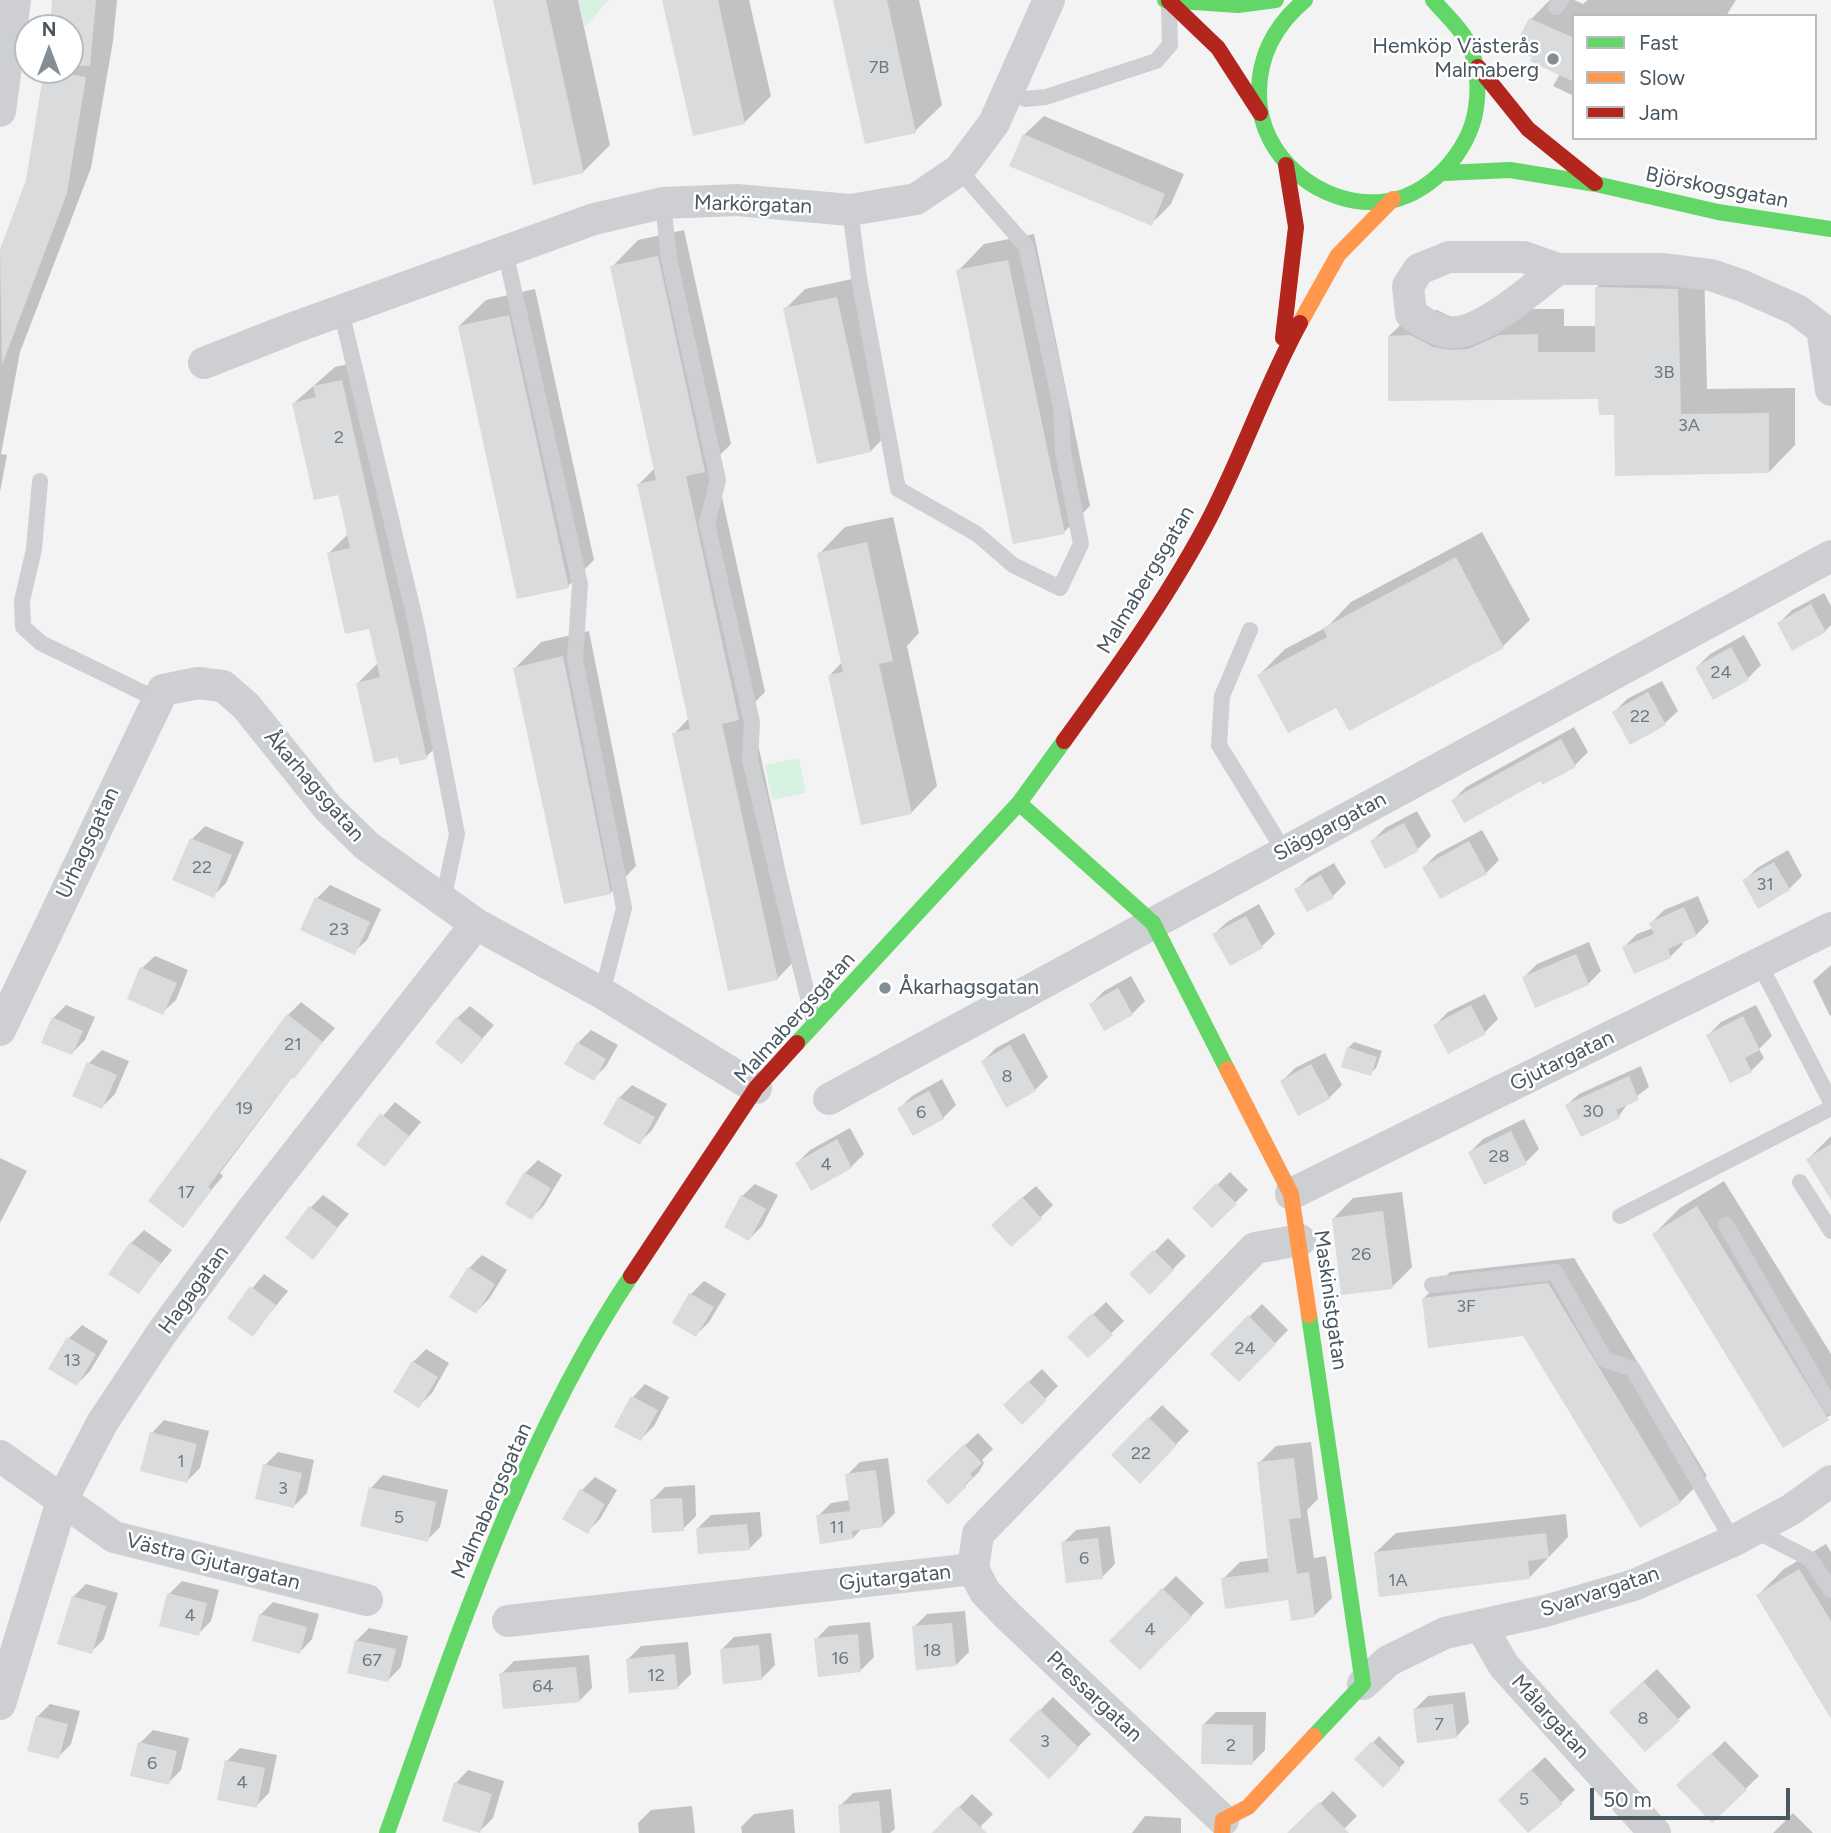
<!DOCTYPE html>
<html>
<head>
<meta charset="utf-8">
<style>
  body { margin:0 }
  #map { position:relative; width:1831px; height:1833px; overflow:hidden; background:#f3f3f3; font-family:Figtree,sans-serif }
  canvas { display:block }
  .legend { position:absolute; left:1572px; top:14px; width:245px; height:126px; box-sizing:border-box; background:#fff; border:2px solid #b6bcc0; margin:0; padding:9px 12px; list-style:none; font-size:21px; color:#495761 }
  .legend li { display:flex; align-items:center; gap:14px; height:35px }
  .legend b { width:35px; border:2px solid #b6bcc0 }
  .north { position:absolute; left:14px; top:14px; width:70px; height:70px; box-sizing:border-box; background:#fff; border:2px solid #b6bcc0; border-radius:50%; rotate:0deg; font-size:19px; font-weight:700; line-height:28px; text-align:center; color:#495761 }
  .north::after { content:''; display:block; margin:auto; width:24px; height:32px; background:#848e94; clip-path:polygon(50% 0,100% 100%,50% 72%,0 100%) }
  .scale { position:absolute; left:1590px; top:1788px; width:200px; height:32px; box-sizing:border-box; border:4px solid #495761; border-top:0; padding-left:9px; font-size:21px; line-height:24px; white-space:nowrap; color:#495761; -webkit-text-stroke:5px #fff; paint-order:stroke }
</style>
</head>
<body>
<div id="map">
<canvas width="1831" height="1833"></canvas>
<ul class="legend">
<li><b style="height:9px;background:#63d668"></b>Fast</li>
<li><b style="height:9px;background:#ff974d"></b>Slow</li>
<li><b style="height:9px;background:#b3261e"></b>Jam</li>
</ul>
<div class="north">N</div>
<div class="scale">50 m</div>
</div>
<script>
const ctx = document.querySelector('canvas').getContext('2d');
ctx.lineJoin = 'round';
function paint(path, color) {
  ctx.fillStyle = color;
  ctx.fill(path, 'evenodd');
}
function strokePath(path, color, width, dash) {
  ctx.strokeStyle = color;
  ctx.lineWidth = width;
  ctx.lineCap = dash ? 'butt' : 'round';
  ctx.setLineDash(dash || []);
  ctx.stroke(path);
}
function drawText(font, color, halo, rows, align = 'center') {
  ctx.font = font + ' Figtree,sans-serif';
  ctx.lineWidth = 5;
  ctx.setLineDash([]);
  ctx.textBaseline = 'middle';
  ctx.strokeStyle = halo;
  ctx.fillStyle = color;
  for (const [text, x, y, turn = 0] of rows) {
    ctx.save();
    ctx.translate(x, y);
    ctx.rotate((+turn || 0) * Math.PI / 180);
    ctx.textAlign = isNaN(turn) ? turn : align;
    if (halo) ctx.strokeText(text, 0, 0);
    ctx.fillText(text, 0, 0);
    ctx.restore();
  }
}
const green = new Path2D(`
  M578 0H609L585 27Z
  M799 758 806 793 772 800 765 765Z`);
const shadow = new Path2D(`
  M54 0H117L113 41 91 168 20 352 1 454 7 455 0 492V254L28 181 48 70H70V28H52Z
  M494 0H578L610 145 583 172Z
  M664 0H749L771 96 744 123Z
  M835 0H919L942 105 915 131Z
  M1550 0H1574L1583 4 1588 0H1736L1726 16H1574V96L1553 86 1560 74 1531 19Z
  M1044 116 1184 174 1171 204 1151 224 1024 135Z
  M684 230 731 444 714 461 765 692 750 707 803 952 777 979 674 734 689 718 638 485 655 468 612 267 638 240Z
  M1034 234 1090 506 1064 532 958 271 984 244Z
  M1623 262 1704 264 1707 389 1795 388V445L1769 472 1616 413 1600 397 1389 336 1416 310H1437L1460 321 1528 309H1564V326H1597L1596 288Z
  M857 278 890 431 871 451 785 309 805 289Z
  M535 289 594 560 568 586 459 326 486 300Z
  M361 361 446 737 426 757 358 683 378 663 370 626 329 553 349 533 343 505 294 403 335 367Z
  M893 517 919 633 907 646 937 786 911 813 830 675 842 662 819 554 845 527Z
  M1482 532 1530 620 1503 646 1350 729 1337 705 1259 675 1285 649 1327 627 1351 602Z
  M1824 593 1831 606V625L1825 631 1779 623 1792 610Z
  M589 631 636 866 610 893 515 668 541 642Z
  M1744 635 1761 665 1748 678 1697 667 1710 654Z
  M1662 681 1678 711 1665 723 1614 712 1627 699Z
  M1574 727 1588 752 1575 765 1541 779 1453 800 1466 787Z
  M1417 811 1431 836 1418 849 1372 841 1385 828Z
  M205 826 244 842 226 883 213 896 192 839Z
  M1482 830 1499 860 1486 873 1424 867 1437 854Z
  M1788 850 1802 876 1789 889 1759 906 1744 881 1757 868Z
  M1334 863 1346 883 1333 896 1296 890 1309 877Z
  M330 885 381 909 367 940 354 952 317 898Z
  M1698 896 1709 922 1696 935 1682 941 1683 944 1670 957 1624 947 1637 934 1653 928 1651 923 1664 910Z
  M1259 904 1275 934 1262 946 1214 934 1227 922Z
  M1589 942 1601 971 1588 984 1524 977 1537 964Z
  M155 956 188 970 176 1000 163 1012 142 968Z
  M1831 965V1015L1830 1016 1813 981Z
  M1131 976 1145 1001 1132 1014 1091 1004 1104 991Z
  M1485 994 1498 1019 1485 1032 1435 1025 1448 1012Z
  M301 1002 335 1028 293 1076 220 1173 223 1176 182 1225 288 1015Z
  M66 1005 95 1017 85 1040 72 1053 53 1018Z
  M1756 1005 1772 1036 1759 1049 1764 1058 1751 1071 1708 1035 1721 1022Z
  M470 1006 494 1025 462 1062 457 1018Z
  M591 1030 618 1045 606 1066 593 1079 567 1063 578 1043Z
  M1024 1033 1048 1077 1035 1090 983 1061 996 1048Z
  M1354 1042 1382 1051 1376 1068 1370 1074 1348 1048Z
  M102 1050 129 1061 115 1094 102 1107 75 1095 89 1063Z
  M1325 1053 1342 1085 1329 1098 1282 1081 1295 1068Z
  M1641 1066 1649 1087 1629 1102 1619 1116 1567 1105 1579 1094Z
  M942 1079 956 1105 943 1118 899 1109 912 1096Z
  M632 1085 667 1104 652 1130 639 1143 619 1098Z
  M395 1102 421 1122 385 1165 358 1145Z
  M1524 1119 1539 1149 1526 1162 1470 1152 1483 1139Z
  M850 1128 864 1154 851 1167 797 1163 810 1150Z
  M1831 1136V1197L1808 1159Z
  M0 1158 27 1171 0 1223Z
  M538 1160 562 1175 544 1205 532 1218 525 1173Z
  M1230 1172 1248 1190 1212 1226 1194 1208Z
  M1724 1181 1831 1354V1415L1784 1445 1654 1234 1680 1208Z
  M755 1184 778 1195 762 1226 749 1239 742 1196Z
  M1036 1186 1053 1205 1040 1218 1006 1212Z
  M1402 1192 1412 1267 1392 1287 1334 1218 1353 1198Z
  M323 1195 349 1214 313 1257 310 1208Z
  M144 1230 172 1250 138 1292 131 1243Z
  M1168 1238 1186 1256 1150 1292 1132 1274Z
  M482 1255 507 1270 489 1299 476 1312 469 1268Z
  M1574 1258 1707 1476 1680 1502 1641 1526 1524 1334 1424 1298 1450 1272Z
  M264 1274 288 1291 253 1334 229 1317Z
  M704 1281 726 1294 709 1322 696 1335 674 1322 691 1294Z
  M1106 1302 1124 1321 1088 1356 1070 1337Z
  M1262 1304 1288 1330 1239 1380 1212 1354Z
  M82 1325 108 1341 90 1371 77 1384 50 1368 69 1338Z
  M426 1349 449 1363 432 1393 419 1406 413 1362Z
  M1042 1369 1058 1386 1022 1422 1005 1405Z
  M645 1384 669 1397 654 1426 641 1439 633 1397Z
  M1162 1405 1189 1431 1140 1481 1113 1455Z
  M164 1420 209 1431 200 1468 187 1481 152 1433Z
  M978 1433 993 1449 982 1460 984 1463 979 1472 948 1502 941 1468Z
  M1311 1442 1318 1499 1307 1510 1314 1558 1326 1556 1332 1598 1314 1616 1290 1598 1223 1579 1240 1562 1269 1558 1259 1463 1276 1446Z
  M278 1452 314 1460 307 1493 294 1506 265 1465Z
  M888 1458 895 1513 882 1526 862 1528 853 1538 818 1516 831 1503 850 1500 847 1475 860 1462Z
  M383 1475 448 1490 440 1527 427 1540 371 1488Z
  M595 1477 617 1490 600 1519 587 1532 582 1490Z
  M695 1485 696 1516 683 1529 652 1500 665 1487Z
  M760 1512 762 1536 749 1549 698 1528 711 1515Z
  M1566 1514 1568 1537 1529 1578 1376 1552 1396 1533Z
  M1110 1526 1115 1564 1102 1577 1063 1543 1076 1530Z
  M1826 1544 1831 1552V1694L1758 1595 1784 1569Z
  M1176 1576 1204 1603 1140 1668 1112 1641Z
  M182 1581 219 1590 211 1621 198 1634 169 1594Z
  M86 1584 118 1593 104 1639 91 1652 73 1597Z
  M273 1602 319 1614 312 1639 300 1652 260 1615Z
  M965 1611 969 1652 956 1665 914 1627 927 1614Z
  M870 1622 874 1657 861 1670 816 1639 829 1626Z
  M369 1628 408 1636 401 1667 388 1680 356 1641Z
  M771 1633 775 1665 762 1678 721 1650 734 1637Z
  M688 1642 691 1674 678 1687 628 1659 641 1646Z
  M589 1655 592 1688 579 1701 501 1674 514 1661Z
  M1657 1669 1691 1707 1646 1750 1624 1699Z
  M1465 1692 1469 1723 1457 1736 1415 1709 1428 1696Z
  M1053 1697 1091 1734 1049 1776 1011 1740Z
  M50 1704 80 1711 71 1744 58 1757 37 1717Z
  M1216 1712H1266L1265 1750 1252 1763 1203 1725Z
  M153 1730 189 1738 181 1770 168 1783 140 1743Z
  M1379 1736 1405 1762 1383 1785 1357 1759Z
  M1725 1741 1759 1776 1712 1821 1679 1785Z
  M240 1748 277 1755 269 1793 256 1806 227 1761Z
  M1545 1757 1575 1790 1529 1832 1500 1800Z
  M468 1770 504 1781 493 1818 480 1831 456 1783Z
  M891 1789 895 1829 890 1833H842L840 1806 853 1793Z
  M1333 1791 1357 1816 1340 1833H1290Z
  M972 1794 993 1814 981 1826 982 1833H934Z
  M692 1806 695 1833H639L638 1823 651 1810Z
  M793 1809 795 1833H742L741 1827 754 1814Z
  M1793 1813 1813 1833H1773Z
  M1145 1816 1181 1818V1833H1132Z`);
const building = new Path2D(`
  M52 0H96L90 66 70 65V28H50Z
  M493 0H546L584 173 533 185Z
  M662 0H718L745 124 693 136Z
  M833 0H887L916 133 865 144Z
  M1529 18 1574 38V82L1530 61 1532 57 1514 48Z
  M44 70 86 77 67 193 2 365 0 249 26 180Z
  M1023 134 1165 194 1152 226 1009 166Z
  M658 256 705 472 686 476 739 720 722 724 778 980 728 991 672 733 690 729 637 484 656 480 610 266Z
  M1008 260 1065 534 1013 544 956 270Z
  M1595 287 1678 289 1681 414 1769 413V473L1615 476 1614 415H1599L1598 399 1388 401V336L1410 335 1433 347 1451 350 1468 349 1500 335 1538 334V352H1595Z
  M837 297 871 452 817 464 783 308Z
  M509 315 569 588 517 599 458 326Z
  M342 380 427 759 400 765 398 757 374 763 356 683 380 677 369 629 345 634 327 553 350 548 341 506 338 495 314 500 292 403 316 397 313 386Z
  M867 542 893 661 879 664 912 814 861 825 828 675 843 672 817 553Z
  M1456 557 1504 648 1349 731 1336 708 1288 733 1257 675 1327 637 1323 628Z
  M1811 604 1826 632 1792 651 1777 623Z
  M1731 647 1749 680 1713 700 1695 667Z
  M563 656 611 894 564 904 513 668Z
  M1648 692 1666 725 1630 745 1612 712Z
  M1561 739 1576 767 1542 785 1541 781 1464 823 1451 800Z
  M1404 823 1419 851 1385 869 1370 841Z
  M190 838 232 855 214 898 172 880Z
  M1469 841 1487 874 1440 899 1422 867Z
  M1774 862 1790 890 1758 909 1742 880Z
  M1321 875 1334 898 1307 912 1294 889Z
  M315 897 370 922 355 955 300 930Z
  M1684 907 1697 936 1668 949 1671 958 1634 974 1622 947 1654 934 1649 923Z
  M1246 916 1263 948 1230 966 1212 934Z
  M1576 954 1589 985 1535 1008 1522 977Z
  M140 967 177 983 163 1015 127 999Z
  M1118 988 1133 1015 1104 1031 1089 1004Z
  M1471 1005 1486 1034 1448 1054 1433 1025Z
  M287 1014 323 1042 294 1079 292 1077 208 1187 212 1190 183 1228 148 1201Z
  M1743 1016 1760 1050 1745 1058 1752 1072 1730 1083 1706 1035Z
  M52 1017 83 1031 72 1055 41 1043Z
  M456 1017 483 1039 462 1064 435 1043Z
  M577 1042 606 1059 594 1081 564 1064Z
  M1010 1045 1036 1091 1006 1108 981 1061Z
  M1347 1047 1377 1057 1371 1076 1341 1067Z
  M87 1062 117 1075 102 1109 72 1096Z
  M1311 1064 1330 1099 1298 1116 1280 1081Z
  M1629 1076 1639 1100 1616 1110 1620 1118 1581 1137 1565 1105Z
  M929 1091 944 1119 913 1136 897 1108Z
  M618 1097 655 1117 640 1145 603 1124Z
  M380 1113 409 1136 385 1167 356 1145Z
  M1511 1131 1527 1164 1484 1185 1468 1152Z
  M837 1139 852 1168 811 1191 795 1163Z
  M1831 1144V1200L1806 1159Z
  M524 1172 551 1188 532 1220 505 1204Z
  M1216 1183 1237 1204 1212 1228 1192 1208Z
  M741 1195 766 1209 749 1241 724 1227Z
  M1022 1197 1042 1219 1011 1247 991 1225Z
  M309 1206 338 1228 313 1260 285 1238Z
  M1697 1206 1829 1420 1783 1448 1652 1234Z
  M1383 1211 1393 1289 1341 1295 1332 1218Z
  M130 1242 161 1263 139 1294 108 1274Z
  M1153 1250 1174 1270 1150 1295 1129 1274Z
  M468 1267 495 1284 476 1314 449 1297Z
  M1548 1283 1681 1503 1640 1528 1523 1336 1428 1348 1422 1298Z
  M250 1286 276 1305 253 1337 227 1318Z
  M689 1293 714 1307 696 1337 672 1323Z
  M1092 1313 1113 1335 1088 1358 1067 1337Z
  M1248 1315 1276 1344 1239 1382 1210 1354Z
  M67 1337 96 1354 77 1386 48 1369Z
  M412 1361 438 1377 419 1408 393 1392Z
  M1028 1381 1047 1400 1022 1425 1003 1405Z
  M631 1396 658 1410 641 1441 614 1427Z
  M1148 1417 1177 1445 1140 1484 1111 1455Z
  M150 1432 197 1444 187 1483 140 1471Z
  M964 1444 982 1463 970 1474 973 1477 965 1484 967 1486 948 1505 926 1481Z
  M1294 1458 1301 1518 1289 1519 1297 1574 1309 1572 1315 1617 1291 1621 1288 1600 1225 1609 1221 1578 1269 1572 1257 1462Z
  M263 1464 302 1473 294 1508 255 1499Z
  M876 1470 883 1527 852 1531 853 1539 820 1544 816 1515 850 1511 845 1474Z
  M369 1487 436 1502 428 1542 360 1526Z
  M580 1489 605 1504 588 1534 562 1519Z
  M682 1498 684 1531 652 1533 650 1499Z
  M747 1524 750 1550 698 1554 696 1528Z
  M1546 1533 1549 1558 1528 1561 1530 1579 1379 1597 1374 1552Z
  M1098 1538 1103 1579 1066 1583 1061 1542Z
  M1799 1569 1831 1621V1719L1756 1595Z
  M1162 1588 1192 1617 1140 1670 1109 1641Z
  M167 1593 207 1603 199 1636 159 1626Z
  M72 1596 106 1606 92 1654 57 1644Z
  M259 1614 307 1627 300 1654 252 1641Z
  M952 1623 956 1666 916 1670 912 1626Z
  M858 1634 861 1672 818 1677 814 1638Z
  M355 1640 396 1649 388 1682 347 1673Z
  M759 1645 762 1680 723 1684 720 1649Z
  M675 1654 678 1689 629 1693 626 1659Z
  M576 1667 580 1702 503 1709 499 1673Z
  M1643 1681 1680 1721 1645 1752 1609 1712Z
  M1453 1704 1457 1738 1417 1743 1413 1709Z
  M1039 1709 1079 1748 1049 1779 1009 1740Z
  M36 1716 68 1724 59 1759 27 1751Z
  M1202 1724 1253 1725V1765L1201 1764Z
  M1372 1741 1401 1769 1383 1788 1354 1759Z
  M138 1742 177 1751 169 1785 130 1776Z
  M1711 1753 1747 1790 1712 1823 1676 1785Z
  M225 1760 265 1768 257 1808 217 1800Z
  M1531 1769 1563 1804 1528 1833 1498 1800Z
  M454 1782 492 1794 480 1833 442 1821Z
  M879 1801 882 1833H840L838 1805Z
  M1319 1802 1349 1833H1287Z
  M958 1806 987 1833H932Z`);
const lane = new Path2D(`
  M1556 7 1561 0
  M1009 92 1025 99 1046 97 1156 61 1170 45 1169 7
  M663 203 669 259 718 480 707 524 752 722 750 760 814 1022
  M850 210 859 278 898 489 977 534 1013 565 1060 588 1081 544 1063 452 1061 406 1026 246 959 170
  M505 251 580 584 575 660 624 908 602 993
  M341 311 416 623 457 834 443 900
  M40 481 34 549 22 601 23 627 41 643 158 700
  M1250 630 1222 696 1219 745 1284 851
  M1759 963 1831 1102
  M1800 1182 1831 1231
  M1620 1216 1831 1108
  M1726 1225 1831 1407
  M1432 1285 1555 1272 1605 1360 1633 1369 1733 1541
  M1754 1530 1810 1559 1831 1590`);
const street = new Path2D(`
  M0 111 15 0
  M1558 269C1534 287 1480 336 1450 332 1434 330 1424 323 1411 314L1408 286 1419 269 1449 257H1524L1558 269H1664L1711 275 1743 286 1797 310 1822 329 1831 390
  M204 363 293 328 594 219 663 203 737 200 850 210 916 199 959 170 994 123 1049 0
  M0 1030 163 690 198 683 223 686 246 706 328 808 367 846 476 924 602 993 756 1088
  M829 1099 1831 556
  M1291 1194 1831 928
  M0 1456 114 1537 367 1600
  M973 1569 978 1534 1255 1248 1300 1240
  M973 1569 985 1592 1007 1615 1223 1820
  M508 1621 973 1569
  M1481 1626 1504 1666 1655 1833
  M1363 1684 1388 1661 1445 1633 1545 1611 1634 1585 1733 1541 1792 1509 1831 1481
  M0 1704 63 1498 102 1423 161 1334 252 1210 476 924`);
const fast = new Path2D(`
  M1165 0 1238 5 1276 0
  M1305 0C1275 25 1258 57 1259 96 1260 158 1321 207 1381 202 1428 198 1470 152 1476 108 1479 86 1478 61 1467 41 1459 26 1444 13 1433 0
  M1444 173 1510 170 1596 184 1718 212 1831 229
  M1019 803 1153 923 1227 1069
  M797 1043 1019 803 1064 741
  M1309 1315 1363 1684 1314 1736
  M387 1833C454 1647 520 1442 631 1276`);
const slow = new Path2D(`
  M1300 323 1338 255 1393 199
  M1227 1069 1291 1194 1309 1315
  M1222 1833 1223 1820 1248 1807 1314 1736`);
const jam = new Path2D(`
  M1169 1 1218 48 1260 113
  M1478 67 1528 129 1595 183
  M1283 338 1296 227 1286 165
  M1064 741C1114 672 1164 603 1205 527 1241 460 1264 388 1300 323
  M631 1276 756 1088 797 1043`);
const markers = [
  [1553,59,7,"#848e94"],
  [885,988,7,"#848e94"]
];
const numberNames = [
  ["7B",879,68],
  ["3B",1664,373],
  ["3A",1689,426],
  ["2",339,438],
  ["24",1721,673],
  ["22",1640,717],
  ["22",202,868],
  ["31",1765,885],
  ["23",339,930],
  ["21",293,1045],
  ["8",1007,1077],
  ["19",244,1109],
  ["30",1593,1112],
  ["6",921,1113],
  ["28",1499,1157],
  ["4",826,1165],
  ["17",186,1193],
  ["26",1361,1255],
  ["3F",1466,1307],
  ["24",1245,1349],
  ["13",72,1361],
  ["22",1141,1454],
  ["1",181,1462],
  ["3",283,1489],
  ["5",399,1518],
  ["11",837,1528],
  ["6",1084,1559],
  ["1A",1398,1581],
  ["4",190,1616],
  ["4",1150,1630],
  ["18",932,1651],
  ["16",840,1659],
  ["67",372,1661],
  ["12",656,1676],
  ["64",543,1687],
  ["8",1643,1719],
  ["7",1439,1725],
  ["3",1045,1742],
  ["2",1231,1746],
  ["6",152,1764],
  ["4",242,1783],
  ["5",1524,1800]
];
const poiNames = [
  ["Hemköp Västerås",1539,47],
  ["Malmaberg",1539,71],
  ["Åkarhagsgatan",899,988,"left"]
];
const streetNames = [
  ["Björskogsgatan",1717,188,11],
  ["Markörgatan",753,205,2],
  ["Malmabergsgatan",1146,580,-59],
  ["Åkarhagsgatan",314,786,49],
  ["Släggargatan",1330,827,-28],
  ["Urhagsgatan",88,843,-65],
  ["Malmabergsgatan",795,1018,-48],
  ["Gjutargatan",1562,1061,-26],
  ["Hagagatan",194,1290,-54],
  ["Maskinistgatan",1330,1300,82],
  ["Malmabergsgatan",492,1501,-66],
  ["Västra Gjutargatan",213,1562,14],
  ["Gjutargatan",895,1578,-6],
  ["Svarvargatan",1600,1592,-18],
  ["Pressargatan",1094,1697,43],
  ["Målargatan",1550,1717,48]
];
paint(green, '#d7f2e0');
paint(shadow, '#0003');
paint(building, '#d9dbdc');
strokePath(lane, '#cdcfd2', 16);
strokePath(street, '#cdcfd2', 32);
strokePath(fast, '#63d668', 16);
strokePath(slow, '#ff974d', 16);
strokePath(jam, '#b3261e', 16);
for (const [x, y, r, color] of markers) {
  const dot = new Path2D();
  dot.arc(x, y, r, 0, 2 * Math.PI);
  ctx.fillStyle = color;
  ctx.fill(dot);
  strokePath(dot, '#fff', 2.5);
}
drawText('18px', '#6e7981', null, numberNames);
drawText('21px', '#495761', '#fff', poiNames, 'right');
drawText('21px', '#495761', '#fff', streetNames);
</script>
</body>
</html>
